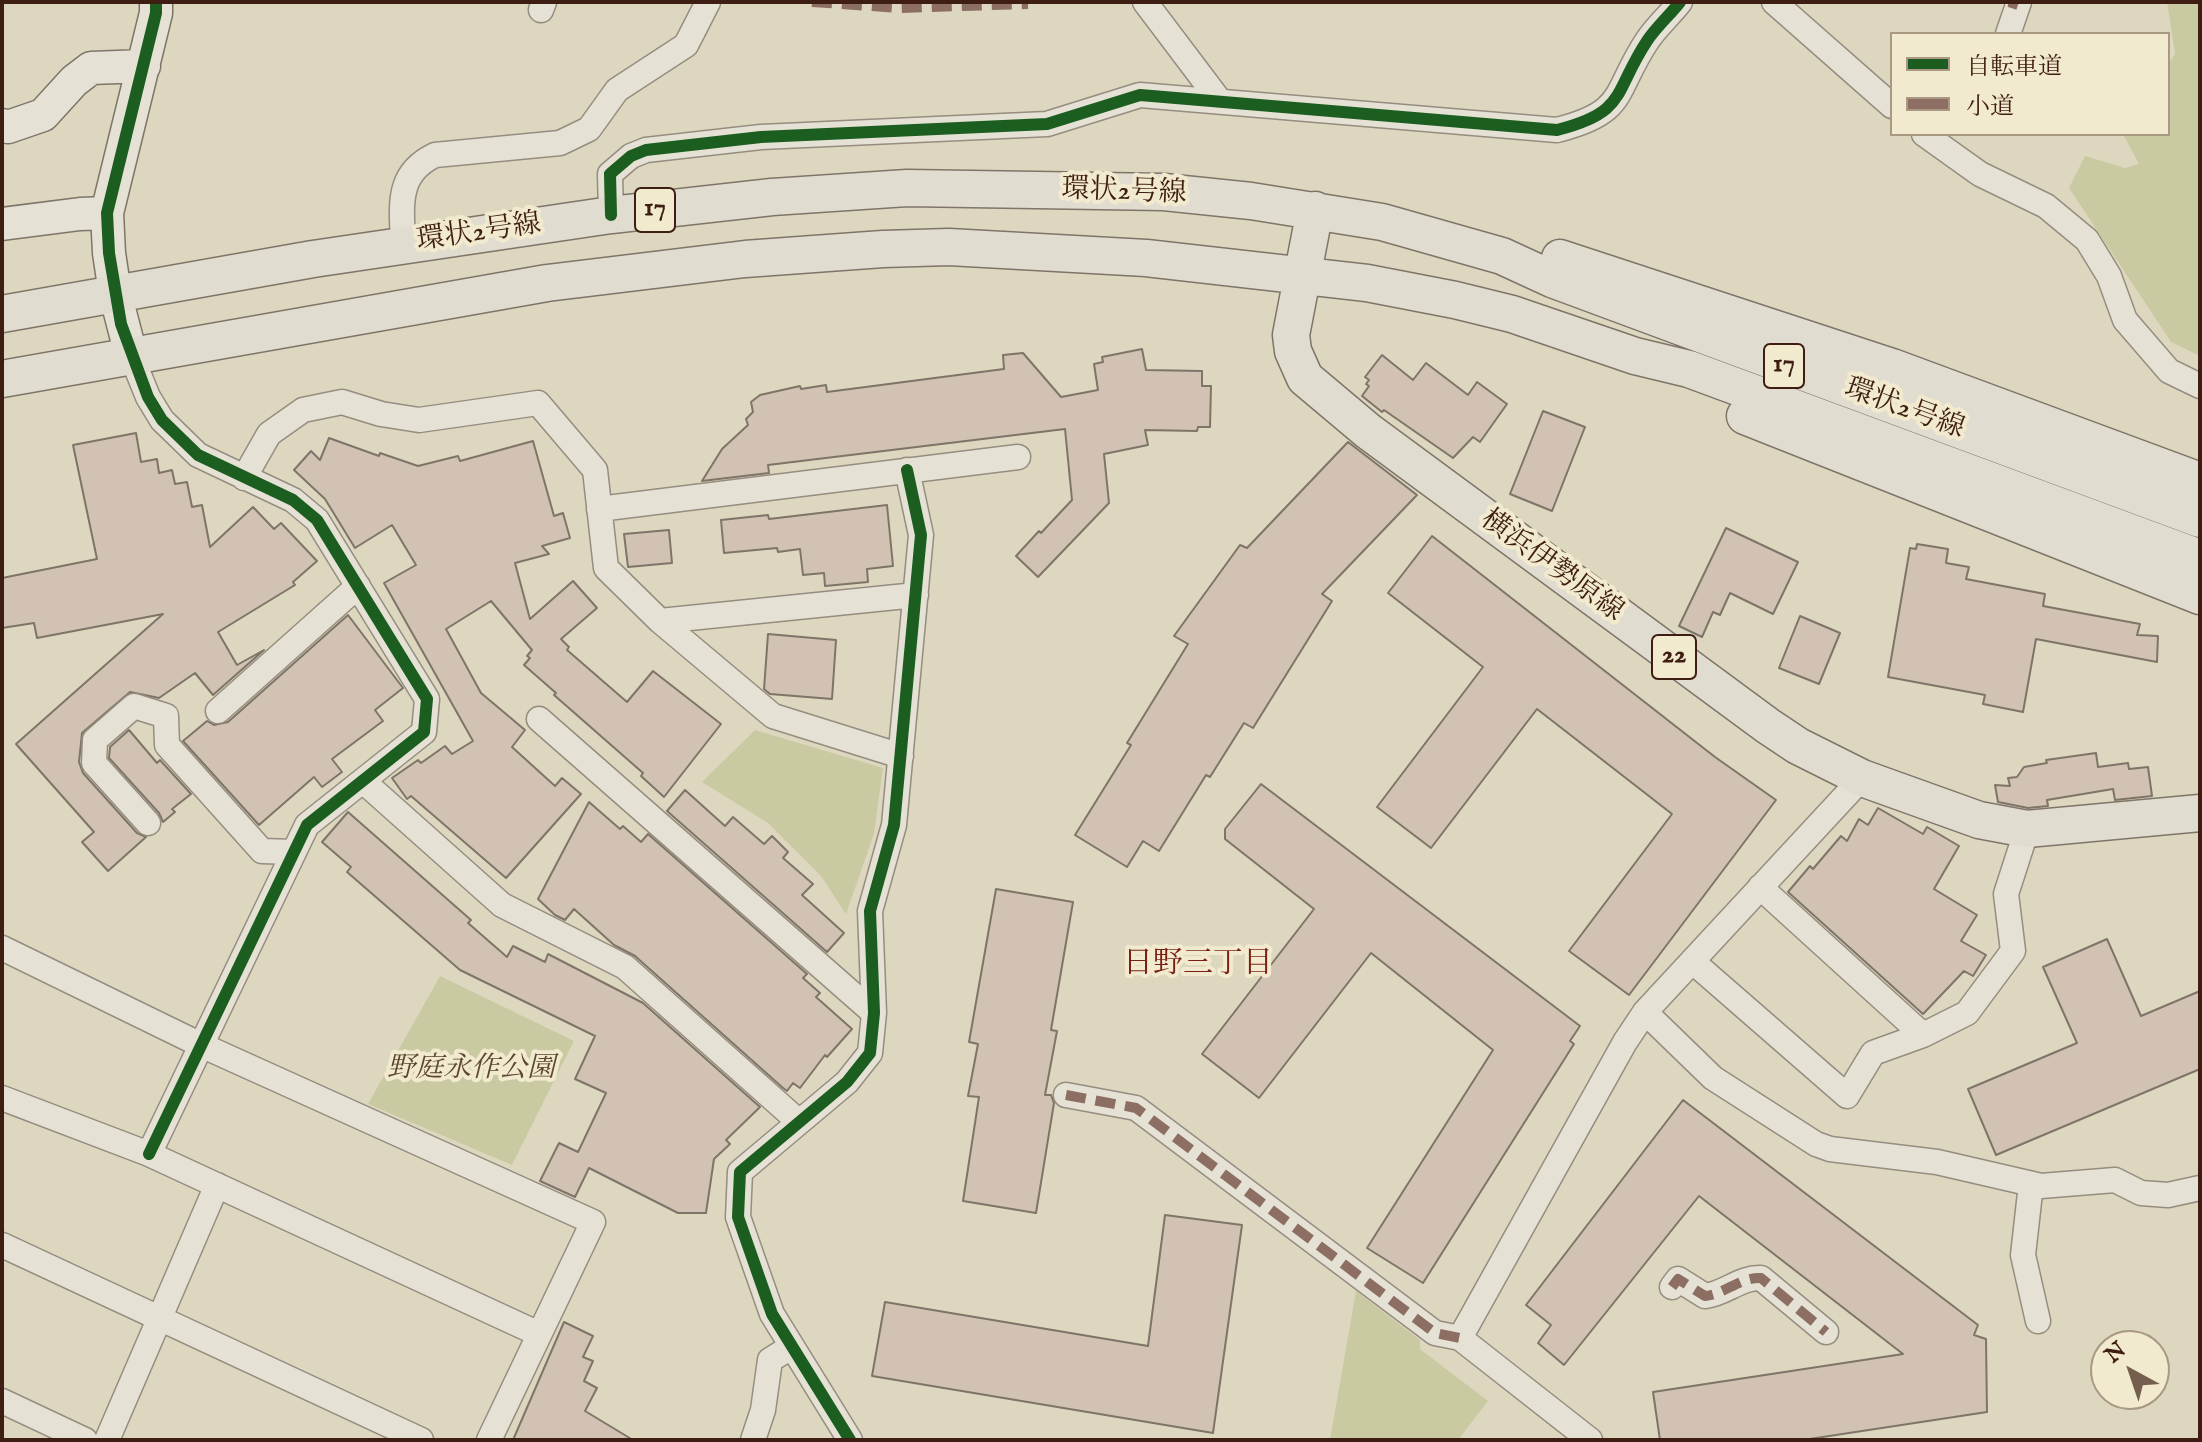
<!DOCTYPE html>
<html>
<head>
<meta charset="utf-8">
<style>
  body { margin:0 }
  #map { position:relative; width:2202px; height:1442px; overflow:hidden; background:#ddd7c0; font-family:"IM FELL English","Noto Serif JP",serif }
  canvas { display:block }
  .frame { position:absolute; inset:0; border:4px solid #3e1d12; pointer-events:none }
  .legend { position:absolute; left:1890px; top:32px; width:280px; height:104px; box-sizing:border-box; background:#f1eace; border:2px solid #a99883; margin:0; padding:10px 14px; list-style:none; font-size:24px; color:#3e1d12 }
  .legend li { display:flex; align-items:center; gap:16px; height:40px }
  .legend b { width:40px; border:2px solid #a99883 }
  .north { position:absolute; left:2090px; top:1330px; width:80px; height:80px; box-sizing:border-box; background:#f1eace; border:2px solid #a99883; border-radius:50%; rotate:320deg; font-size:22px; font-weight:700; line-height:32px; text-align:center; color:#3e1d12 }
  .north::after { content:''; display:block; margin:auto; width:28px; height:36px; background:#765e4f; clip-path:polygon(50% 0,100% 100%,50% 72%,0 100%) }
</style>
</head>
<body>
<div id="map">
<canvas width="2202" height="1442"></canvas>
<div class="frame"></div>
<ul class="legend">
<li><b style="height:10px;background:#1b5e20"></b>自転車道</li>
<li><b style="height:10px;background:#8d6e63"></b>小道</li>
</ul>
<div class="north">N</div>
</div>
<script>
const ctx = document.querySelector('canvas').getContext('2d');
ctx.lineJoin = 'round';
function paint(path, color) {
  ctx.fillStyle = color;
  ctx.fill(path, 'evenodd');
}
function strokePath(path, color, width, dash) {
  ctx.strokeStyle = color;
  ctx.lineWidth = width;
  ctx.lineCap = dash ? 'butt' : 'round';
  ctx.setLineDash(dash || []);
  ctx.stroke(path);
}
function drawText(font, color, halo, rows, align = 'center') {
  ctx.font = font + ' "IM FELL English","Noto Serif JP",serif';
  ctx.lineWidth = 8;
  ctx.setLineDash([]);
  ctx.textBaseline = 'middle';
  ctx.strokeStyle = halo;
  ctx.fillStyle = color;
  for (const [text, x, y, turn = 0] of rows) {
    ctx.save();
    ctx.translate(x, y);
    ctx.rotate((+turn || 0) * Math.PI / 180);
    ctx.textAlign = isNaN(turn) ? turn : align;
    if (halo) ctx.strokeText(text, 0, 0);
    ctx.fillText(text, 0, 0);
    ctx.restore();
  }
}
const green = new Path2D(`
  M2167 2H2200V356L2171 342 2069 188 2085 156 2125 168 2139 164 2123 134H2168V65L2175 54Z
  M755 730 883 768 874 834 846 914 821 876 768 823 702 782Z
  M440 976 574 1041 512 1165 368 1104Z
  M1356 1291 1420 1340V1349L1488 1401 1458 1440H1330Z`);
const building = new Path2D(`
  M1142 349 1146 370 1202 371V386H1211L1210 427H1198L1197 431 1145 430 1148 445 1104 454 1109 503 1038 577 1016 556 1039 531 1041 533 1072 500 1065 429 768 465 769 473 702 481 722 449 748 425 746 419 753 412 751 402 760 395 800 386 801 389 826 385 827 392 1004 369 1003 355 1023 353 1061 397 1098 390 1094 364 1103 362 1102 357Z
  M1382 355 1413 380 1426 363 1468 395 1477 382 1507 404 1480 442 1473 437 1453 458 1384 410 1382 412 1362 396 1369 386 1366 384 1369 380 1365 377Z
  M1543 411 1585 427 1552 511 1510 494Z
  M136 433 141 462 157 459 159 473 172 470 175 484 187 482 192 507 202 505 210 547 253 507 274 529 281 523 317 561 293 582 295 585 218 632 237 665 264 650 213 695 195 673 159 698 130 692 82 733 79 762 83 773 137 833 146 837 108 871 82 842 94 832 16 744 163 614 37 638 34 623 2 628V578L97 559 73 445Z
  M329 438 379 456 380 453 418 466 458 456 460 461 533 441 554 516 563 513 570 538 542 546 549 554 515 563 530 619 573 581 597 608 561 639 569 647 567 650 627 702 653 671 721 724 664 797 641 776 643 773 554 695 556 693 524 665 530 658 527 656 532 650 491 601 446 629 481 693 525 730 512 747 555 786 562 778 581 794 506 878 411 796 407 799 392 778 418 760 421 763 445 746 452 754 473 741 384 583 416 565 392 525 355 548 325 499 294 470 311 451 320 460Z
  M1348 442 1417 495 1322 594 1332 601 1253 728 1244 723 1210 777 1206 775 1159 851 1143 841 1127 867 1075 835 1131 745 1127 743 1188 644 1174 636 1240 545 1247 548Z
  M887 505 893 566 867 569 868 582 825 586 824 573 803 575 800 549 778 552 777 548 724 553 721 520 768 515 769 519Z
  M1726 528 1798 562 1773 614 1730 593 1720 615 1713 612 1702 637 1679 626Z
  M669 530 672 563 628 567 624 534Z
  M1432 536 1715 757 1776 800 1629 995 1569 951 1672 814 1537 709 1431 848 1377 807 1483 667 1388 593Z
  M1917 544 1948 549 1946 563 1969 567 1966 579 2045 594 2043 606 2140 624 2137 635 2158 636 2157 662 2036 639 2023 712 1983 704 1985 695 1888 677 1910 548 1916 549Z
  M348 615 403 688 375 710 383 721 332 759 342 772 322 787 314 777 259 825 183 741 207 721 214 725 228 722Z
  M1800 616 1840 633 1819 684 1779 668Z
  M768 634 836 640 832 699 770 694 764 689Z
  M129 730 157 763 160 760 191 794 172 809 175 812 163 822 159 813 109 758 110 747Z
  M2096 753 2098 767 2128 763 2129 769 2148 767 2152 796 2115 800 2113 789 2047 800 2048 806 2028 808 1998 802 1995 785 2010 786 2008 778 2017 777 2024 767 2047 763 2046 760Z
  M1261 784 1580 1026 1570 1041 1574 1044 1423 1283 1367 1248 1493 1050 1371 953 1259 1098 1202 1054 1314 909 1225 839V829Z
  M685 790 725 826 733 817 764 844 772 836 788 852 783 858 813 884 802 895 844 933 827 952 667 811Z
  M589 802 620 829 623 826 641 842 648 834 807 974 803 978 820 993 816 997 852 1029 827 1057 825 1055 800 1088 793 1083 787 1091 783 1088 635 956 614 945 574 909 565 920 555 915 538 899Z
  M1878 808 1923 834 1927 827 1959 846 1934 889 1977 915 1961 941 1986 955 1973 976 1964 971 1923 1014 1788 892 1810 866 1813 869 1841 836 1847 841 1859 819 1868 825Z
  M348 812 471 920 468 923 507 957 513 946 545 962 548 954 643 1003 760 1107 726 1140 730 1144 714 1159 706 1213H678L589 1168 575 1197 540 1181 559 1143 578 1152 606 1093 575 1079 595 1036 460 970 347 872 351 867 322 842Z
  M996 889 1073 902 1051 1030 1057 1031 1045 1095H1051L1054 1103 1036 1213 963 1201 979 1097 968 1096 978 1044 969 1042Z
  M2107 939 2141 1016 2200 991V1069L1996 1155 1968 1089 2077 1043 2043 967Z
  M1683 1100 1978 1325 1974 1335 1986 1339 1987 1412 1803 1440H1660L1653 1392 1903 1354 1699 1196 1564 1365 1538 1343 1551 1325 1526 1305Z
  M1165 1215 1242 1225 1213 1433 872 1376 885 1302 1148 1346Z
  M564 1322 593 1336 583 1357 593 1361 584 1381 597 1388 585 1411 633 1440H513Z`);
const street = new Path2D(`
  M1145 2 1219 100
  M1774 2 1892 106
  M541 10 544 2
  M2008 34 2019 2
  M1924 134 1980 174 2046 206 2087 240 2109 276 2125 320 2169 371 2200 386
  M611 215 610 174 631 156 646 150 761 137 1047 124 1140 95 1557 130C1628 112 1613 92 1647 41 1656 27 1670 15 1680 2
  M403 245C402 207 395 174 435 155L560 143 589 129 617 90 686 45 708 2
  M131 355 148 397 162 420 198 455 293 500 317 520 427 699 424 732 307 825 149 1154
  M244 478 269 434 303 410 342 402 381 414 419 420 538 403 595 470 606 568 660 621 773 716 901 756
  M599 509 1018 457
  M660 621 916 595
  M218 711 358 586
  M539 719 874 1013
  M364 782 502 905 625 967 798 1121
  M148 823 94 763 95 740 134 706 166 716 167 745 262 851 294 852
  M1760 887 1923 1035
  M2 948 201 1045 593 1222 489 1440
  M1692 961 1847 1096 1873 1053 1923 1035 1967 1013 2013 951 2006 894 2027 829
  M1645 1012 1713 1078 1816 1144 1830 1149 1937 1162 2041 1186 2115 1180 2141 1193 2168 1195 2200 1188
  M1066 1095 1136 1108 1435 1333 1460 1338
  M2 1098 149 1154 539 1334
  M2031 1184 2023 1255 2038 1321
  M2 1245 421 1440
  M1672 1287 1678 1279 1705 1296C1725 1294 1740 1277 1761 1278L1826 1332
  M2 1401 85 1440
  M107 1440 217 1185
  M753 1440 763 1410 770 1360 791 1347
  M850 1440 772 1314 738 1217 740 1172 847 1082 870 1053 874 1013 870 911 894 825 921 535 907 470
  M1590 1440 1460 1338 1625 1042 1645 1012 1862 778`);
const secondary = new Path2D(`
  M2 125 8 127 43 115 74 81 91 68 144 66
  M2 224 80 214 107 213
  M131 355 115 293 109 253 107 213 156 13V2`);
const primary = new Path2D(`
  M1315 210 1291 335 1293 351 1305 378 1368 431 1768 726 1798 746 1862 778 1979 820 2027 829 2200 813
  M1560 258 1892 367 2200 481
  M2 314 313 259 611 215 772 197 907 188 1164 192 1251 201 1382 222 1502 256 1552 279 2200 519
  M2 379 547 283 745 259 883 249 949 247 1146 258 1367 283 1455 300 1512 314 1635 356 1689 369 2200 558
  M1745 416 2200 596`);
const quiet = new Path2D(`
  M812 2 899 8 1028 4
  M2009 2 2018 5
  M1066 1095 1136 1108 1435 1333 1460 1338
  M1672 1287 1678 1279 1705 1296C1725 1294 1740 1277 1761 1278L1826 1332`);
const cycleway = new Path2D(`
  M611 215 610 174 631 156 646 150 761 137 1047 124 1140 95 1557 130C1628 112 1613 92 1647 41 1656 27 1670 15 1680 2
  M149 1154 307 825 424 732 427 699 317 520 293 500 198 455 162 420 148 397 121 324 109 253 107 213 156 13V2
  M850 1440 772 1314 738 1217 740 1172 847 1082 870 1053 874 1013 870 911 894 825 921 535 907 470`);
const shields = [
  [655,210,40],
  [1784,366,40],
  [1674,657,44]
];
const shieldNames = [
  ["17",655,210],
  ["17",1784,366],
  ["22",1674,657]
];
const streetNames = [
  ["環状2号線",1124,193,2],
  ["環状2号線",479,234,-8],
  ["環状2号線",1904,410,20],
  ["横浜伊勢原線",1551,567,36]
];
const parkNames = [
  ["野庭永作公園",471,1070]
];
const neighbourhoodNames = [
  ["日野三丁目",1198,966]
];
paint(green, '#cacaa2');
paint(building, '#d1c2b3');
strokePath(building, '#7e7568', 2);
strokePath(street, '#958d7f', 27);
strokePath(secondary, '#7e7568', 35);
strokePath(primary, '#7e7568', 39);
strokePath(street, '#e5e1d5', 24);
strokePath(secondary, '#e5e1d5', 32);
strokePath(primary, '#e0dccf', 36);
strokePath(quiet, '#8d6e63', 10, [20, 10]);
strokePath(cycleway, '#1b5e20', 12);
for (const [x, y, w] of shields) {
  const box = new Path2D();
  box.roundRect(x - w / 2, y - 22, w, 44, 6);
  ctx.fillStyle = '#f1eace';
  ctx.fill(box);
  strokePath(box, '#3e1d12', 2);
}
drawText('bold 26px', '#3e1d12', null, shieldNames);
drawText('28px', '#3e1d12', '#f1eace', streetNames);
drawText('italic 28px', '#5d4630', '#f1eace', parkNames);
drawText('30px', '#7a1f14', '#f1eace', neighbourhoodNames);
</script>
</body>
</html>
